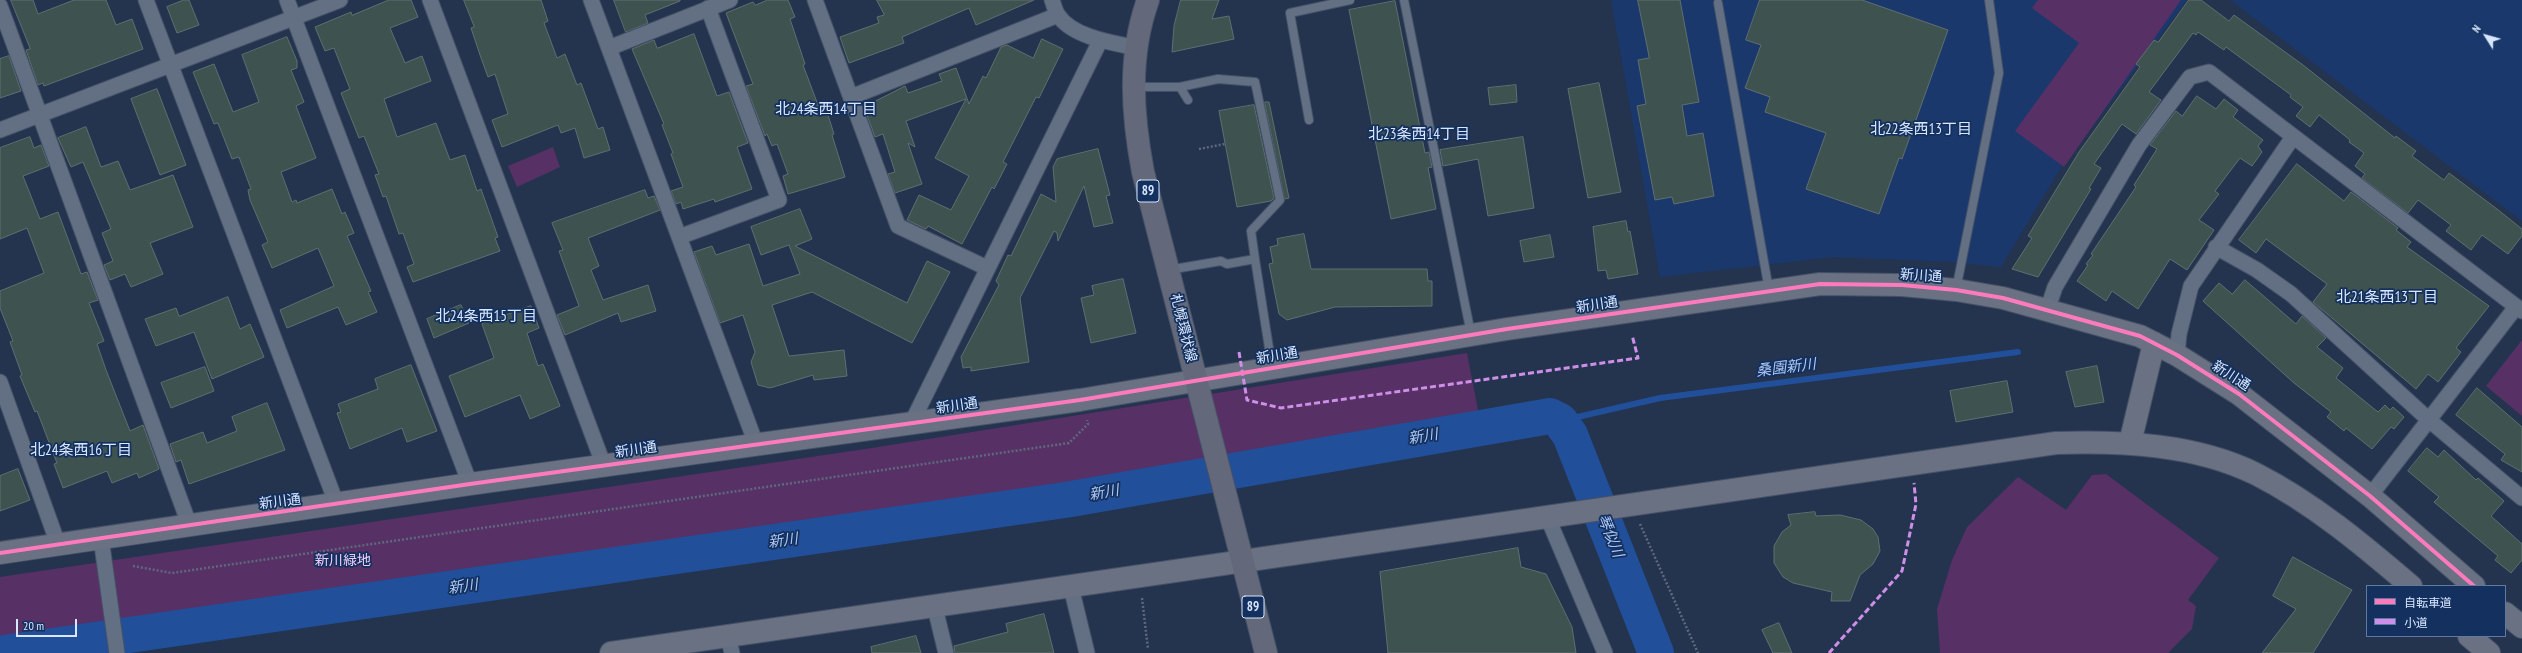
<!DOCTYPE html>
<html>
<head>
<meta charset="utf-8">
<style>
  body { margin:0 }
  #map { position:relative; width:2522px; height:653px; overflow:hidden; background:#24344e; font-family:"PT Sans Narrow","Noto Sans JP",sans-serif }
  canvas { display:block }
  .legend { position:absolute; left:2366px; top:585px; width:140px; height:52px; box-sizing:border-box; background:#13305f; border:1px solid #62799f; margin:0; padding:5px 7px; list-style:none; font-size:12px; color:#d8e7ff }
  .legend li { display:flex; align-items:center; gap:8px; height:20px }
  .legend b { width:20px; border:1px solid #62799f }
  .north { position:absolute; left:2466px; top:16px; width:40px; height:40px; -webkit-text-stroke:3px #13305f; paint-order:stroke; rotate:307deg; font-size:11px; font-weight:700; line-height:16px; text-align:center; color:#d8e7ff }
  .north::after { content:''; display:block; margin:auto; width:14px; height:18px; background:#d8e7ff; clip-path:polygon(50% 0,100% 100%,50% 72%,0 100%) }
  .scale { position:absolute; left:16px; top:619px; width:61px; height:18px; box-sizing:border-box; border:2px solid #d8e7ff; border-top:0; padding-left:5px; font-size:12px; line-height:14px; white-space:nowrap; color:#d8e7ff; -webkit-text-stroke:3px #13305f; paint-order:stroke }
</style>
</head>
<body>
<div id="map">
<canvas width="2522" height="653"></canvas>
<ul class="legend">
<li><b style="height:5px;background:#fd7abc"></b>自転車道</li>
<li><b style="height:5px;background:#ce8fe9"></b>小道</li>
</ul>
<div class="north">N</div>
<div class="scale">20 m</div>
</div>
<script>
const ctx = document.querySelector('canvas').getContext('2d');
ctx.lineJoin = 'round';
function paint(path, color) {
  ctx.fillStyle = color;
  ctx.fill(path, 'evenodd');
}
function strokePath(path, color, width, dash) {
  ctx.strokeStyle = color;
  ctx.lineWidth = width;
  ctx.lineCap = dash ? 'butt' : 'round';
  ctx.setLineDash(dash || []);
  ctx.stroke(path);
}
function drawText(font, color, halo, rows, align = 'center') {
  ctx.font = font + ' "PT Sans Narrow","Noto Sans JP",sans-serif';
  ctx.lineWidth = 3.5;
  ctx.setLineDash([]);
  ctx.textBaseline = 'middle';
  ctx.strokeStyle = halo;
  ctx.fillStyle = color;
  for (const [text, x, y, turn = 0] of rows) {
    ctx.save();
    ctx.translate(x, y);
    ctx.rotate((+turn || 0) * Math.PI / 180);
    ctx.textAlign = isNaN(turn) ? turn : align;
    if (halo) ctx.strokeText(text, 0, 0);
    ctx.fillText(text, 0, 0);
    ctx.restore();
  }
}
const built = new Path2D(`
  M1611 0H2187L2057 174 2001 267 1954 262 1833 257 1660 277Z
  M2230 0H2522V221Z`);
const green = new Path2D(`
  M2038 0H2181L2064 167 2015 131 2079 43 2032 8Z
  M553 147 560 167 517 187 508 166Z
  M2522 340V416L2486 386Z
  M1467 353 1479 415 856 517 0 645V577L872 448Z
  M2106 474 2219 558 2188 600 2196 606 2192 629 2168 653H1940L1937 609 1952 560 1967 527 2018 477 2066 510 2092 475Z`);
const stream = new Path2D(`
  M1560 421 1660 398 2018 352`);
const river = new Path2D(`
  M4 653 1065 500 1550 416 1560 421 1570 435 1656 653`);
const building = new Path2D(`
  M11 0H33L38 14 74 0H106L116 25 132 19 143 49 44 86 43 83 38 85 26 50 30 49Z
  M184 0H189L199 25 177 33 167 7Z
  M389 0H411L418 17 390 28 405 63 422 56 431 81 384 99 397 137 436 123 450 160 465 155 477 191 481 189 498 237 495 238 500 251 413 282 407 267 414 264 403 233 399 234 386 196 383 197 375 175 379 174 364 136 359 138 341 93 350 89 334 48 325 51 315 27 351 12 352 15Z
  M464 0H541L548 21 544 23 557 58 565 54 577 85 581 83 598 129 603 127 610 150 584 158 575 128 561 133 558 125 502 147 492 120 508 114 495 74 488 77 480 55 471 28 474 27Z
  M614 0H680V1L645 15 648 23 626 32Z
  M768 0H788L795 17 790 19 805 64 803 65 821 113 827 112 834 134 832 135 845 177 788 194 783 176 788 174 777 144 772 146 767 134 765 136 746 86 753 84 726 13 753 2 755 5Z
  M877 0H1034L976 25 969 8 902 37 904 43 849 63 840 37 879 23 877 17 884 15Z
  M1181 0H1219L1212 19 1229 16 1234 39 1172 52 1174 26Z
  M1638 0H1680L1699 102 1682 105 1687 136 1703 133 1714 196 1674 204 1672 197 1655 200 1637 106 1646 104 1638 60 1649 58Z
  M1760 0H1862L1948 30 1902 159 1899 158 1879 214 1806 189 1826 133 1765 112 1770 97 1745 88 1761 45 1746 40Z
  M2189 0H2201L2229 21 2234 15 2303 65 2395 138 2396 136 2416 151 2412 156 2444 180 2449 173 2497 209 2522 229V236L2508 254 2482 235 2471 250 2446 231 2451 225 2418 200 2408 213 2362 178 2365 174 2355 166 2364 153 2349 142 2350 140 2319 115 2310 127 2296 116 2303 107 2290 97 2291 95 2226 47 2224 50 2198 32 2196 35 2193 33 2149 92 2161 100 2136 134 2122 124 2094 164 2101 168 2089 188 2091 189 2038 277 2012 269 2032 238 2028 236 2079 152 2140 67 2136 64 2154 40 2158 42Z
  M1395 1 1425 153 1429 152 1432 167 1428 168 1436 209 1391 219 1349 10Z
  M694 34 717 96 729 92 748 143 737 147 752 189 715 202 714 199 683 209 681 202 676 204 671 191 683 187 671 154 673 153 662 125 664 124 632 49 654 40 657 48Z
  M287 37 297 61V68L291 70 304 102 296 106 316 158 281 172 292 202 296 200 297 203 332 189 342 214 345 212 354 233 347 236 371 291 368 292 377 312 346 325 338 307 287 328 280 310 334 286 318 248 272 268 262 245 268 242 250 200 248 190 251 189 239 157 232 159 218 123 214 124 193 72 214 64 233 112 259 102 242 55Z
  M1042 39 1063 49 1039 98 1036 97 1003 162 1007 164 994 189 992 187 962 244 928 226 926 229 907 220 919 195 951 210 969 176 935 158 966 99 906 121 915 147 908 143 922 184 895 193 888 174 895 172 883 134 875 137 864 107 905 86 908 93 942 81 939 74 956 68 969 104 983 76 986 78 1001 47 1007 45 1033 58Z
  M9 56 21 91 0 98V59Z
  M1599 83 1621 192 1588 198 1568 89Z
  M1516 85 1517 102 1490 105 1488 88Z
  M157 89 186 165 160 175 131 99Z
  M2197 96 2216 109 2224 99 2238 110 2233 117 2263 140 2258 146 2262 152 2252 166 2240 158 2215 191 2219 194 2199 220 2214 230 2187 270 2170 259 2138 309 2112 291 2106 301 2077 281 2088 265 2086 264 2093 255 2091 254 2136 187 2134 185 2157 149 2150 145 2176 111 2182 116Z
  M1265 102H1269L1289 198 1285 199Z
  M1254 105 1274 198 1271 201 1237 207 1219 111Z
  M86 127 101 167 118 161 130 190 173 175 193 227 150 243 163 274 131 287 125 274 110 280 104 265 113 261 102 233 111 229 83 162 71 167 58 138Z
  M30 137 34 148 41 145 49 166 23 176 40 219 58 212 81 274 87 272 98 300 89 303 104 341 97 344 106 370 130 431 143 425 159 469 139 478 137 473 112 483 107 471 63 488 54 464 57 463 37 411 35 412 20 376 22 375 10 342 13 341 0 308V291L44 273 27 228 0 239V148Z
  M1523 137 1534 208 1488 216 1478 159 1443 166 1440 150Z
  M1098 149 1110 195 1106 196 1113 223 1094 227 1084 186 1058 241 1057 233 1054 231 1020 298 1029 362 971 371V367L963 368 961 357 999 285 996 281 1008 255 1011 256 1041 194 1056 202 1053 167 1057 159Z
  M2297 164 2344 201 2351 192 2398 228 2396 230 2411 242 2407 247 2489 306 2456 348 2461 352 2438 382 2428 374 2416 389 2313 302 2327 284 2266 239 2256 253 2239 240Z
  M645 190 648 198 654 196 660 210 588 238 599 266 591 270 603 300 648 285 656 311 621 322 618 313 565 335 557 315 579 306 559 251 563 250 552 223Z
  M800 209 812 239 795 246 907 303 927 261 950 272 912 343 812 292 772 305 789 356 844 350 847 376 814 380 813 375 770 388 758 385 751 362 755 352 743 315 720 323 694 252 712 246 716 255 749 244 763 286 800 274 789 245 761 255 751 227Z
  M1626 221 1628 232 1630 231 1638 274 1608 279 1606 270 1598 271 1593 227Z
  M1304 234 1311 269H1427L1428 281H1432V306L1335 307 1287 320 1279 314 1269 264 1273 263 1270 247 1278 245 1277 239Z
  M1550 235 1554 257 1524 262 1520 241Z
  M1123 279 1136 333 1091 343 1081 298 1094 295 1092 286Z
  M2245 280 2296 324 2302 316 2326 338 2317 347 2343 368 2336 378 2378 412 2385 405 2390 410 2393 407 2404 417 2394 429 2391 427 2372 449 2346 428 2344 431 2327 417 2331 412 2294 383 2203 301 2219 283 2232 294Z
  M228 297 240 329 250 324 264 357 212 379 194 332 156 346 145 319 176 308 179 316Z
  M461 305 469 323 434 338 427 319Z
  M531 306 539 328 527 333 538 366 543 364 560 406 530 419 520 395 465 417 449 376 494 358 482 324Z
  M411 365 437 431 407 442 402 428 350 449 337 413 341 412 338 404 378 389 375 379Z
  M2097 366 2104 402 2075 407 2066 372Z
  M205 367 214 391 171 408 161 383Z
  M2007 381 2013 412 1956 422 1950 391Z
  M2477 388 2522 427V472L2501 460 2505 454 2456 415Z
  M267 403 285 450 189 484 181 460 176 462 170 444 203 432 207 443 237 431 232 417Z
  M2427 448 2438 457 2444 450 2476 480 2478 478 2504 501 2491 516 2522 544V560L2511 573 2495 560 2498 556 2434 502 2439 497 2408 471Z
  M18 469 30 500 0 511V476Z
  M1815 512 1816 516 1840 515 1861 520 1873 529 1878 537 1880 551 1873 564 1860 575 1850 601H1831L1832 592 1793 583 1783 577 1774 563V546L1782 532 1791 525 1788 515Z
  M1518 548 1521 567 1546 574 1572 627 1576 653H1388L1380 572Z
  M2293 557 2352 590 2313 653H2262L2296 609 2273 596Z
  M1044 614 1054 653H955L954 646 1008 632 1006 624Z
  M1779 623 1792 653H1773L1762 630Z
  M916 636 921 653H872L871 647Z`);
const path = new Path2D(`
  M1199 149 1225 144
  M1640 524 1698 653
  M133 566 172 573 1069 443 1088 424 1087 420
  M1142 598 1148 649`);
const lane = new Path2D(`
  M1404 0 1471 334
  M1718 3 1769 290
  M1136 87H1180L1188 100
  M1180 87 1218 79 1255 82 1280 200 1251 231 1255 259
  M1309 120 1290 13 1350 0
  M1168 270 1221 261 1227 264 1255 259 1272 367
  M1956 290 1999 73 1989 0`);
const street = new Path2D(`
  M146 0 337 505
  M287 0 470 484
  M430 0 604 466
  M591 0 756 444
  M815 0 898 226 987 268
  M1052 0C1054 5 1055 11 1058 15 1072 37 1113 43 1137 48
  M0 6 189 524
  M609 48 730 0
  M851 97 1058 15
  M0 130 340 0
  M679 237 779 200 708 8
  M2216 247 2257 270 2291 294 2429 420 2522 498
  M2047 311 2055 287 2139 145 2190 77 2209 72 2522 311
  M2177 355 2179 334 2191 286 2293 137
  M0 382 58 544
  M911 424 1100 41
  M2370 496 2516 307
  M1547 516 1605 653
  M101 538 117 653
  M1071 587 1087 653
  M935 608 946 653
  M728 637 732 653`);
const secondary = new Path2D(`
  M2130 443 2154 343
  M0 553 470 484 1080 400 1507 329 1820 284 1902 285 1956 290 2003 298 2140 336 2177 355 2239 394 2370 496 2474 586
  M2505 613 2522 627
  M2469 636 2489 653
  M611 653C1093 586 1574 511 2056 443 2123 441 2195 444 2256 474 2313 503 2363 545 2411 586`);
const primary = new Path2D(`
  M1148 0C1128 56 1132 114 1143 172L1266 653`);
const quiet = new Path2D(`
  M1239 352 1247 400 1281 408 1638 358 1632 335
  M1829 653 1902 571 1916 504 1914 483`);
const cycleway = new Path2D(`
  M0 553 470 484 1080 400 1507 329 1820 284 1902 285 1956 290 2003 298 2140 336 2177 355 2239 394 2370 496 2474 586`);
const shields = [
  [1148,191,22],
  [1253,607,22]
];
const shieldNames = [
  ["89",1148,191],
  ["89",1253,607]
];
const streetNames = [
  ["新川通",1921,276,4],
  ["新川通",1597,305,-8],
  ["札幌環状線",1183,328,76],
  ["新川通",1277,356,-9],
  ["新川通",2231,376,33],
  ["新川通",957,406,-8],
  ["新川通",636,450,-8],
  ["新川通",280,502,-7]
];
const parkNames = [
  ["新川緑地",343,561]
];
const neighbourhoodNames = [
  ["北24条西14丁目",826,110],
  ["北22条西13丁目",1921,130],
  ["北23条西14丁目",1419,135],
  ["北21条西13丁目",2387,298],
  ["北24条西15丁目",486,317],
  ["北24条西16丁目",81,451]
];
const waterNames = [
  ["桑園新川",1786,368,-7],
  ["新川",1423,437,-10],
  ["新川",1104,493,-10],
  ["琴似川",1610,536,68],
  ["新川",783,541,-8],
  ["新川",463,587,-8]
];
paint(built, '#1a386b');
paint(green, '#573065');
strokePath(stream, '#214f9a', 6);
strokePath(river, '#214f9a', 36);
paint(building, '#3e5250');
strokePath(building, '#5f6f70', 1);
strokePath(lane, '#455167', 10);
strokePath(street, '#455167', 17);
strokePath(secondary, '#455167', 24);
strokePath(primary, '#455167', 24);
strokePath(path, '#5e6a7c', 2.5, [2, 2]);
strokePath(lane, '#637083', 8);
strokePath(street, '#637083', 15);
strokePath(secondary, '#697183', 22);
strokePath(primary, '#63697b', 22);
strokePath(quiet, '#ce8fe9', 3, [6, 3]);
strokePath(cycleway, '#fd7abc', 4);
for (const [x, y, w] of shields) {
  const box = new Path2D();
  box.roundRect(x - w / 2, y - 11, w, 22, 3);
  ctx.fillStyle = '#13305f';
  ctx.fill(box);
  strokePath(box, '#d8e7ff', 1);
}
drawText('bold 13px', '#d8e7ff', null, shieldNames);
drawText('14px', '#d8e7ff', '#13305f', streetNames);
drawText('14px', '#efcdf7', '#13305f', parkNames);
drawText('15px', '#d8e7ff', '#13305f', neighbourhoodNames);
drawText('italic 15px', '#acc7f3', '#13305f', waterNames);
</script>
</body>
</html>
